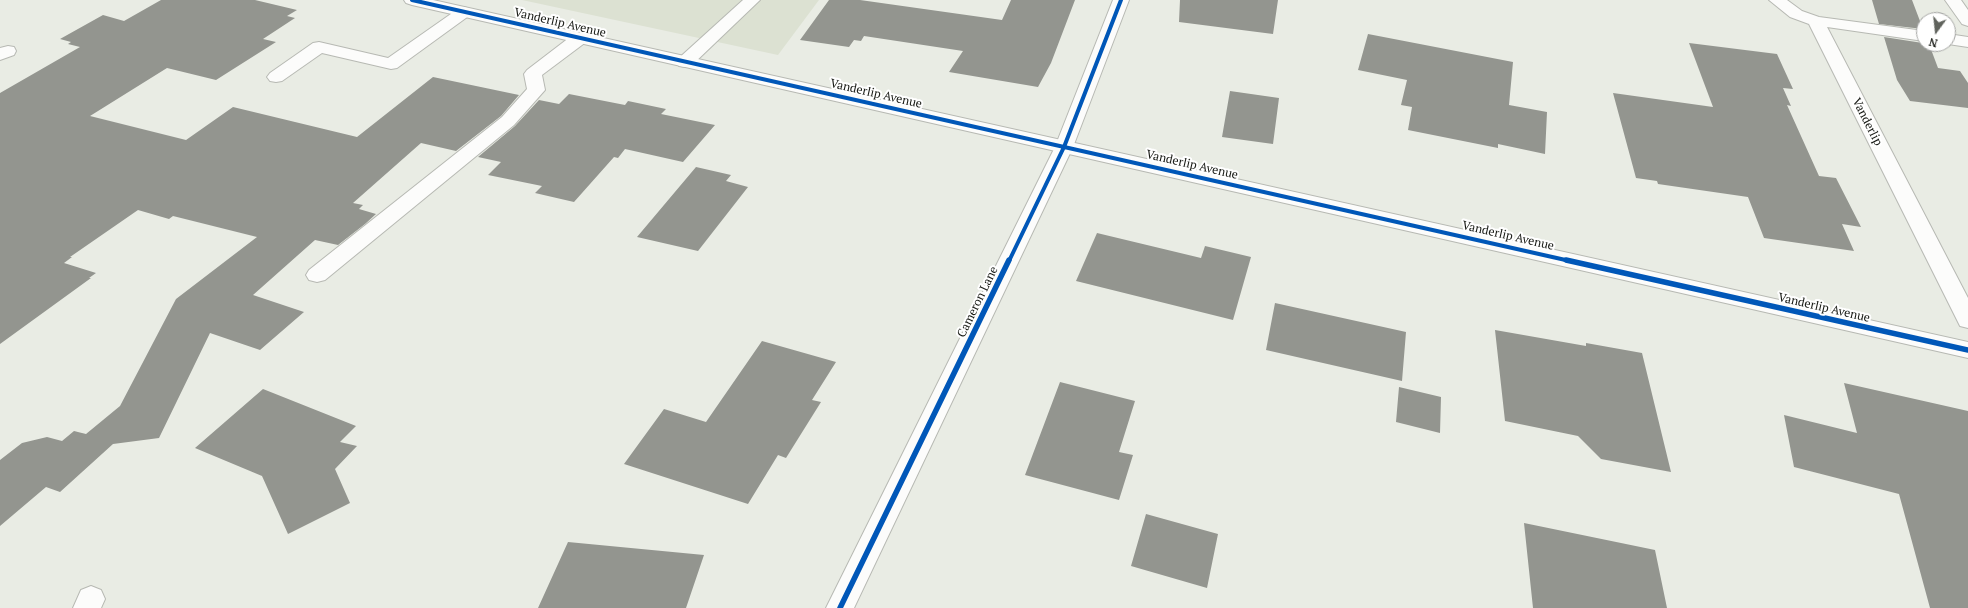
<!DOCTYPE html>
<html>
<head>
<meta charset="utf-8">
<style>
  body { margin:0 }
  #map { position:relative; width:1968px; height:608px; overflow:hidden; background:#e9ece4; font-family:"PT Serif",serif }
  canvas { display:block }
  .north { position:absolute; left:1916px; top:12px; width:40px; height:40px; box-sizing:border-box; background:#fff; border:1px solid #a2a3a1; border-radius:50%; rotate:195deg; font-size:11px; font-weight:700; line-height:16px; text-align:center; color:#171914 }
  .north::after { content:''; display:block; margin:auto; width:14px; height:18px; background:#60635d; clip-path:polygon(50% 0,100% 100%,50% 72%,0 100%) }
</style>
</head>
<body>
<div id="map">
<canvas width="1968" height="608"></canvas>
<div class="north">N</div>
</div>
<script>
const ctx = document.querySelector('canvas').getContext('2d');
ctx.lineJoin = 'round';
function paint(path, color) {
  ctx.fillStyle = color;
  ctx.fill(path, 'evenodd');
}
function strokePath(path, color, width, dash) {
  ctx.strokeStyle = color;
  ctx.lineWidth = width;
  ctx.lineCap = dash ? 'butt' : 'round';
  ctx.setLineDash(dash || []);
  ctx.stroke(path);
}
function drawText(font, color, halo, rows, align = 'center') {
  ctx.font = font + ' "PT Serif",serif';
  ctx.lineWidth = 4;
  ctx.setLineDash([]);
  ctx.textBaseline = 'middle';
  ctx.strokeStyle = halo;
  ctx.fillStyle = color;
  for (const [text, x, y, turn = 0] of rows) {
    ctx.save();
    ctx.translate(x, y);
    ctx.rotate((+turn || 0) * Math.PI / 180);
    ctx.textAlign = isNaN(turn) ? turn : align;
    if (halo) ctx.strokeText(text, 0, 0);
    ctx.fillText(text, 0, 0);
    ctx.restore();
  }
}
const built = new Path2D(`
  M522 0H819L778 55Z`);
const building = new Path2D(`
  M161 0H255L297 10 287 16 295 18 263 39 276 42 216 80 167 68 90 116 186 140 233 107 357 137 433 77 519 95 501 116 456 151 421 143 353 203 363 205 359 209 376 214 365 224 338 245 315 240 253 295 304 312 260 350 210 333 159 438 113 444 60 492 46 487 0 526V460L22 443 47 437 62 441 74 431 86 434 120 406 176 299 257 237 173 216 169 219 138 210 70 257H72L64 263 96 273 89 278H91L0 344V93L80 47 68 44 71 42 60 39 103 15 124 21Z
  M829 0H860L1002 20 1011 0H1075L1051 63 1038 87 949 72 963 51 864 36 861 41 854 40 849 47 800 40Z
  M1180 0H1278L1273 34 1179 22Z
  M1872 0H1912L1923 29 1879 24Z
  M1368 34 1513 62 1509 105 1547 112 1545 154 1498 144V148L1408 130 1412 107 1401 105 1407 80 1358 70Z
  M1884 37 1929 44 1938 68 1960 71 1968 83V108L1910 101 1897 80Z
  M1689 43 1777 54 1793 89 1783 88 1791 106 1787 105 1819 176 1836 178 1861 227 1842 224 1854 251 1764 238 1748 197 1658 184 1657 181 1636 178 1613 93 1713 107Z
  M1230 91 1279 98 1273 144 1222 137Z
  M569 94 625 105 628 101 666 109 661 114 715 125 683 162 625 149 618 158 614 157 574 202 535 193 542 186 488 175 501 162 478 157 515 126 539 100 559 104Z
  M696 167 731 175 726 181 748 187 698 251 637 237Z
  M1097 233 1201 258 1205 246 1251 257 1233 320 1076 281Z
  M1275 303 1406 332 1402 381 1266 350Z
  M1495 330 1586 346V343L1642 353 1671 472 1601 459 1578 436 1505 421Z
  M762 341 836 362 812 400 821 402 786 458 778 455 748 504 624 464 664 409 706 422Z
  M1060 382 1135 401 1119 452 1133 455 1119 500 1025 475Z
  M1844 383 1968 411V608H1930L1899 494 1794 467 1784 415 1857 433Z
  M1399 387 1441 397 1440 433 1396 422Z
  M263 389 356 426 340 442 357 446 335 469 350 503 288 534 262 476 195 448Z
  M1146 514 1218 534 1207 588 1131 566Z
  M1524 523 1655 550 1667 608H1533Z
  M568 542 704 555 686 608H538Z`);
const service = new Path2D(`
  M743 0H760L691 66 685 67 679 66 676 62 679 58Z
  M464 7 470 9 472 12 470 15 397 68 391 69 322 53 282 81 276 82 270 81 267 77 270 73 313 43 319 42 388 58 458 9Z
  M580 33 586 34 588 38 586 42 542 75 545 90 514 125 325 280 317 282 309 280 306 275 309 270 502 117 527 89 524 74 527 70 574 34Z
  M8 46 14 47 16 51 14 55 0 60V48Z`);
const minor = new Path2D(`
  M1113 0H1129L1073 147 854 608H826L1055 147Z
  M1769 0H1787L1802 11 1819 17 1924 31V41L1827 27 1968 298V328L1960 326 1809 24 1790 17Z
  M1945 0H1961L1968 10V26L1962 24Z
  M1948 34 1968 37V47L1948 44Z
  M91 586 101 590 105 599 101 608H73L81 590Z`);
const tertiary = new Path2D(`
  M404 0H433L1968 342V358L412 5 406 3Z`);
const cyclewayFar1 = new Path2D(`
  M412 0 1570 261
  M1009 261 1064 147 1121 0`);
const cycleway = new Path2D(`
  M1566 260 1968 350
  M840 608 1009 260`);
const streetNames = [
  ["Vanderlip Avenue",560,23,13],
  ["Vanderlip Avenue",876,94,13],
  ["Vanderlip",1867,122,63],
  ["Vanderlip Avenue",1192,165,13],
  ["Vanderlip Avenue",1508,236,13],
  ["Cameron Lane",978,302,-64],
  ["Vanderlip Avenue",1824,308,13]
];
paint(built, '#dce1d2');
paint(building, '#93958f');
strokePath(service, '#b7b9b3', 2);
strokePath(minor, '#b7b9b3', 2);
strokePath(tertiary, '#b7b9b3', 2);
paint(service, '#fcfcfb');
paint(minor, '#fcfcfb');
paint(tertiary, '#fcfcfb');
strokePath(cyclewayFar1, '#0057b8', 4);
strokePath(cycleway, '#0057b8', 5.5);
drawText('12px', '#171914', '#fff', streetNames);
</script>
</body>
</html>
